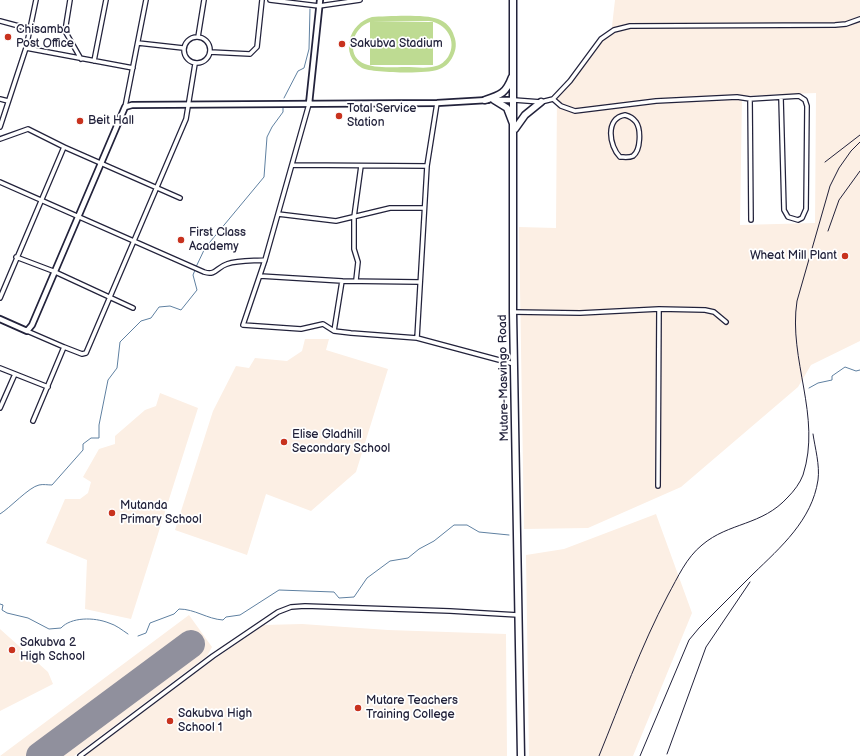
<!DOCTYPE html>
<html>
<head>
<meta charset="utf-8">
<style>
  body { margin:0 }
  canvas { display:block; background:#fff }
</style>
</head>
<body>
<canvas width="860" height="756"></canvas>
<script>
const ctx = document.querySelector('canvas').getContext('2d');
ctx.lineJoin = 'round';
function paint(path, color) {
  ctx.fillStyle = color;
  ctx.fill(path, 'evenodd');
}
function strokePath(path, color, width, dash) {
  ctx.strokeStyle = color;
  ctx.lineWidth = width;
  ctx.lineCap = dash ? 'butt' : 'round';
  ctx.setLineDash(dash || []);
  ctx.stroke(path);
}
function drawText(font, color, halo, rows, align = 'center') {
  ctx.font = font + ' "Balsamiq Sans",sans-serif';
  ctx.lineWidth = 3.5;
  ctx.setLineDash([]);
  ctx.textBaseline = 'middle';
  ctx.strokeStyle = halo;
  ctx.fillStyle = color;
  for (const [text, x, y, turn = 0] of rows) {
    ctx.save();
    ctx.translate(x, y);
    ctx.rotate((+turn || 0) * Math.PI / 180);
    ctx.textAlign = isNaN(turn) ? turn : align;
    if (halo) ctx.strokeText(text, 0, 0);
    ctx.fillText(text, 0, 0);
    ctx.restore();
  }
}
const built = new Path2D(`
  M615 0H860V341L811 365 798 387 681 487 588 528 524 529 519 227 556 228 557 92 597 44 611 35ZM816 93 815 223 740 225 742 96Z
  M305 339H329L326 350 388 369 356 472 311 511 266 494 247 555 175 530 213 411 236 366 249 368 255 358 287 361 302 351Z
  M160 393 198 408 131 619 85 609 87 560 46 543 65 499H80L88 493 91 482 83 477 99 449 115 444V436L145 410 156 406Z
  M656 514 692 613 633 756H529L526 555 564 549Z
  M189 615 212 647 207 656 74 756H0Z
  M302 624 388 630 506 634 507 756H85L213 660 264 625Z
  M0 629 48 672 53 684 0 711Z`);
const green = new Path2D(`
  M372 17C387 16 425 14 438 19 446 22 452 28 454 36 457 43 456 50 453 56 450 63 444 68 437 70 426 74 372 73 362 68 339 55 349 23 372 17ZM370 22V65H433V22H371H372L429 21C446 23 458 41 448 57 445 61 441 65 436 66 427 69 415 67 405 67 386 67 346 72 354 39 356 31 362 25 370 22Z`);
const stream = new Path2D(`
  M284 98 298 71 304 68 309 49 310 9
  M196 267 205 248 264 177 267 137 272 127 283 112V107
  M809 388 818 383 832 380V376L845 367 856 371 860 370
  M0 514C10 508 29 487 39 485 43 484 48 485 52 485L83 450V444L91 438H99V425L108 380 117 368 120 342 141 321 151 318 159 307 170 306 181 310 197 290 193 275 195 270
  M0 604 3 605 2 610 7 613 28 618 49 629 61 628C71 617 94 617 109 623 116 625 122 630 128 634
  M138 636 146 633 150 623 174 614 179 609C195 609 207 619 223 620L226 617 240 615 279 590 334 592 339 598 354 597 367 578 390 561 408 558 419 549 434 541 454 525H467L479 532 509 535`);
const runway = new Path2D(`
  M40 756 191 644`);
const street = new Path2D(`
  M70 0 65 31 81 59
  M270 0 319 6 360 0
  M0 21 30 29
  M184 50a13 13 0 1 1 26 0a13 13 0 1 1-26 0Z
  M198 37 204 0
  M138 43 183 48
  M26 48 133 68
  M210 52 250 54 257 47 262 0
  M94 61 106 0
  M0 99 8 101
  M553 99 561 106 575 111 656 101 737 97 750 99 799 96 805 100 807 106 806 209 802 218 798 220 788 217 784 210 781 98
  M750 99 751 220
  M514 100 541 102 553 99 570 81 601 39 614 30 630 26 835 25 846 24 860 19
  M309 104 265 260 243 325 301 329 323 324 334 331 351 333 417 338 514 364
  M125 107 146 0
  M625 115C629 116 633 118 636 122 641 129 641 150 633 156 629 158 624 157 620 157 609 146 605 118 625 115Z
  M0 127 26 48 36 0
  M0 139 28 129 64 147
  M293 165 427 166
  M0 182 204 272C216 276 217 267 227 264 238 260 253 261 265 260
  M278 214 336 221 390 208H424
  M16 257 53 271 133 308
  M260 276 342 281 419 282
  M356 280 358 262 354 249V217L361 166
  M0 298 64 147 180 198
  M513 312 580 313 659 309 705 310 714 312 726 322
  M27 331 64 347 33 421
  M334 331 342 281
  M417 338 427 166 437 103
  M64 347 82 354 86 353 186 119 195 64
  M0 368 48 387
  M0 408 15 374
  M658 486 659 309
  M80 756 213 656 278 612 291 607 305 606 450 611 518 615`);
const secondary = new Path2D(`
  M495 100H514
  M309 104 320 0
  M0 319 27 331 32 325 125 107 132 105 437 103 488 100`);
const highway = new Path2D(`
  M513 0V312L521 756
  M485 100C501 95 506 93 512 77
  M494 100 507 108 515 129 525 115 541 102`);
const rail = new Path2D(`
  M825 162 860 135
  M828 231 839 200 860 171
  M667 754 706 647 750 582
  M599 756C621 702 641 646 668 595 678 577 686 558 702 545 729 522 762 526 788 497 794 491 800 483 803 475 822 416 788 360 797 301L830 186 839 168 851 151 860 142
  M640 756 689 640 699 628C717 610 735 592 753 574 781 547 812 520 818 480 820 465 815 448 813 434`);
const markers = [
  [8,37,4,"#c8321e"],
  [342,44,4,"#c8321e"],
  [339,116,4,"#c8321e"],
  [80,121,4,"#c8321e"],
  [181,240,4,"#c8321e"],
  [845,256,4,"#c8321e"],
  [284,442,4,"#c8321e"],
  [112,513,4,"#c8321e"],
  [12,650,4,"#c8321e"],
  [358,708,4,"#c8321e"],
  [170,721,4,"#c8321e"]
];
const poiNames = [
  ["Chisamba",16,30],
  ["Post Office",16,44],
  ["Sakubva Stadium",350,44],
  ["Total Service",347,109],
  ["Station",347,123],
  ["Beit Hall",88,121],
  ["First Class",189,233],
  ["Academy",189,247],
  ["Wheat Mill Plant",837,256,"right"],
  ["Elise Gladhill",292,435],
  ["Secondary School",292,449],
  ["Mutanda",120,506],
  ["Primary School",120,520],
  ["Sakubva 2",20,643],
  ["High School",20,657],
  ["Mutare Teachers",366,701],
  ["Training College",366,715],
  ["Sakubva High",178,714],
  ["School 1",178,728]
];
const streetNames = [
  ["Mutare-Masvingo Road",504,378,-91]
];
paint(built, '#fcefe4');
paint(green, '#bedb92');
strokePath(stream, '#5f80a1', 1);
strokePath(runway, '#90909d', 28);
strokePath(street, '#22223b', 6);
strokePath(secondary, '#22223b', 8);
strokePath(highway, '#22223b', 9);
strokePath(street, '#fff', 3.5);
strokePath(secondary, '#fff', 4.5);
strokePath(highway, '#fff', 6);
strokePath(rail, '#22223b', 1);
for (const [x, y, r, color] of markers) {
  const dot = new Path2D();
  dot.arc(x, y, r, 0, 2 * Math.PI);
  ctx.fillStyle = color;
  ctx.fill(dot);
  strokePath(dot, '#fff', 1.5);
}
drawText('12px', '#22223b', '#fff', poiNames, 'left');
drawText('12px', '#22223b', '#fff', streetNames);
</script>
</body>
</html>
